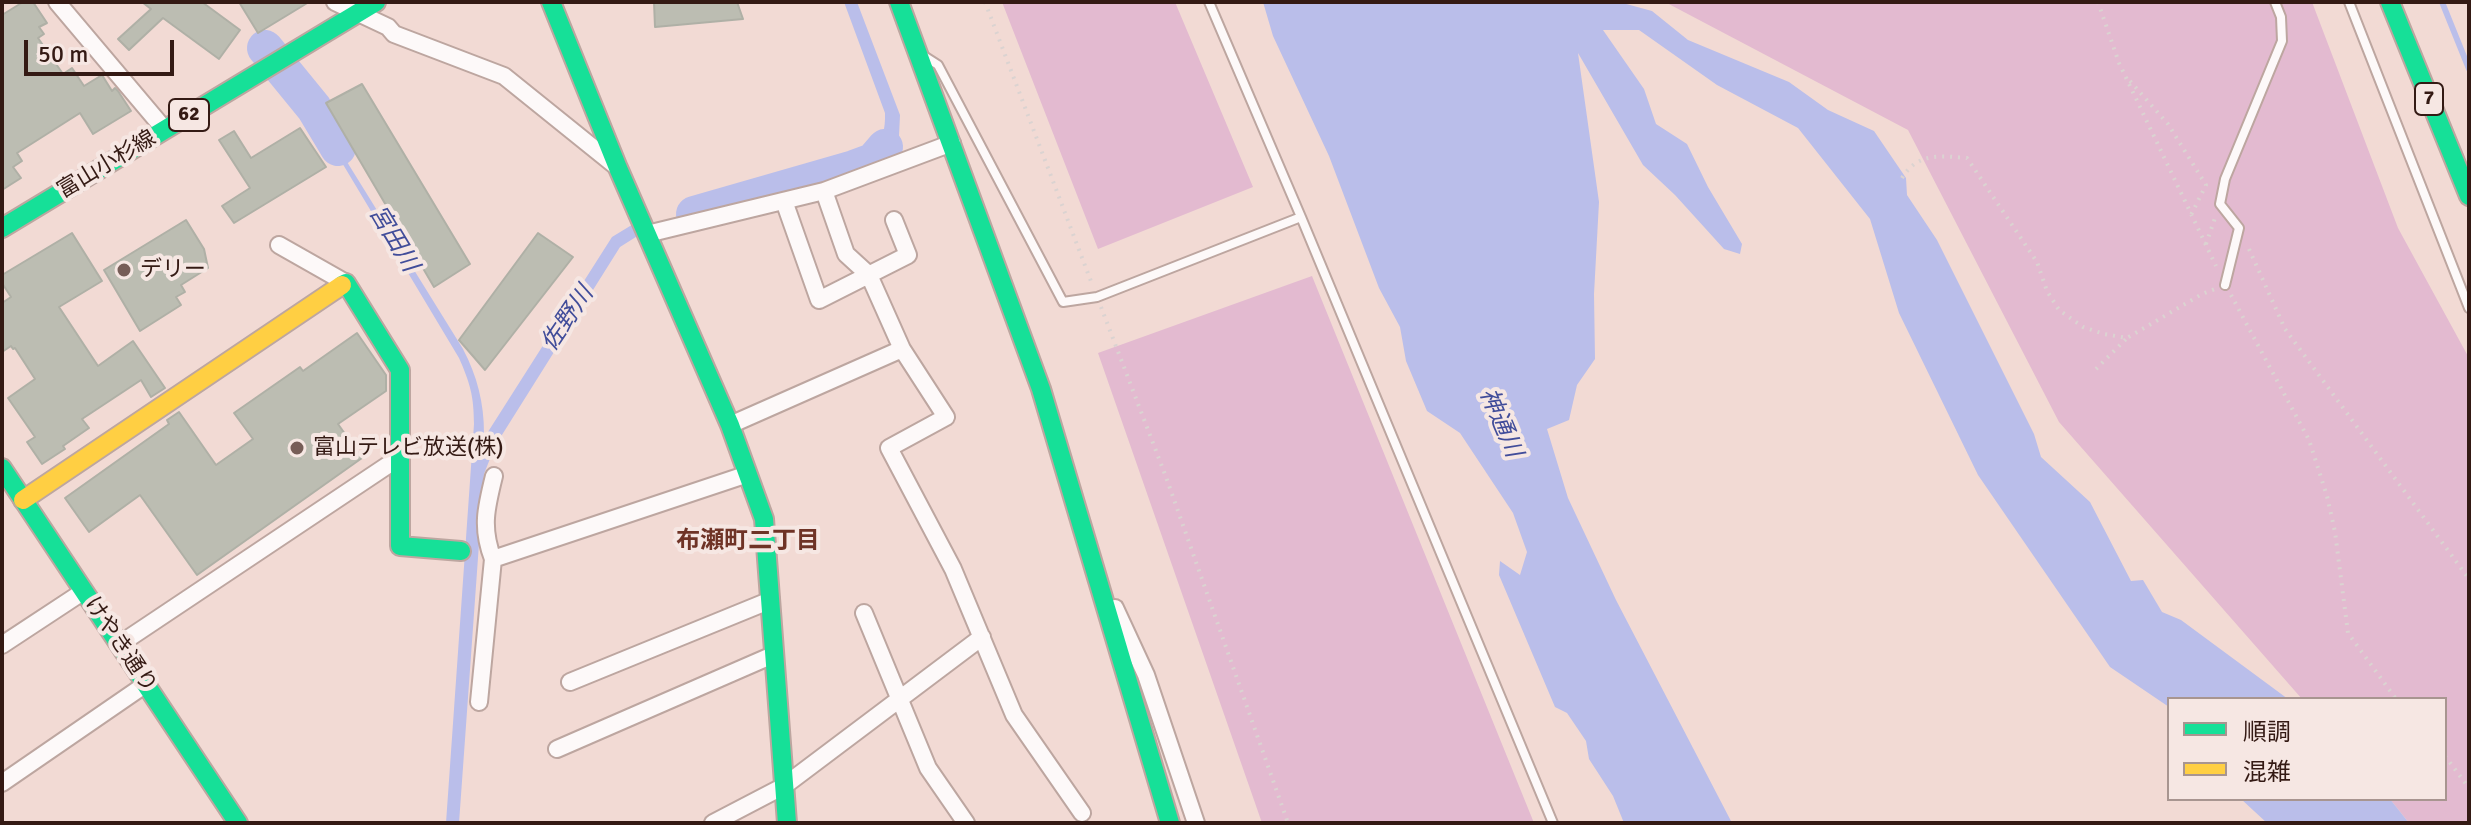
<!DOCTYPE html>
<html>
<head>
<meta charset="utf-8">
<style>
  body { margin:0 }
  #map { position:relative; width:2471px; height:825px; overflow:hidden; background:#f2dad4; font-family:Signika,"Noto Sans JP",sans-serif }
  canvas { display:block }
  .frame { position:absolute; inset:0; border:4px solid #341a14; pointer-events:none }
  .legend { position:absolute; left:2167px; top:697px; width:280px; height:104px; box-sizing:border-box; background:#f6e7e3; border:2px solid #a89590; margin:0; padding:10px 14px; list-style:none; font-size:24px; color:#341a14 }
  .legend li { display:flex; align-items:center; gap:16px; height:40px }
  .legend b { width:40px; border:2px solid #a89590 }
  .scale { position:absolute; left:24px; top:40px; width:150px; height:36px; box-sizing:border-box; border:4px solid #341a14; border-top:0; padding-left:10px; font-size:24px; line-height:28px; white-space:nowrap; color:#341a14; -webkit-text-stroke:6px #f6e7e3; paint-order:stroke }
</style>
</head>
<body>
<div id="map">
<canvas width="2471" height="825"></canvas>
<div class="frame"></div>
<ul class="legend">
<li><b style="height:10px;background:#16e098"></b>順調</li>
<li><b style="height:10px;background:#ffcf43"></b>混雑</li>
</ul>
<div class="scale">50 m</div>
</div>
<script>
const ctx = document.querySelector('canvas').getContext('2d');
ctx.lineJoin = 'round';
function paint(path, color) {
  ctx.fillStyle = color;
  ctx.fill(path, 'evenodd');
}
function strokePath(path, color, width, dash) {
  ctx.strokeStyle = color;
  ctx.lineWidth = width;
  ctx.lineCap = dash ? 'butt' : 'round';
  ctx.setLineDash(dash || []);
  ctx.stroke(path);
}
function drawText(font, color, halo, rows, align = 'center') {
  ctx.font = font + ' Signika,"Noto Sans JP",sans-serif';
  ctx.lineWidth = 8;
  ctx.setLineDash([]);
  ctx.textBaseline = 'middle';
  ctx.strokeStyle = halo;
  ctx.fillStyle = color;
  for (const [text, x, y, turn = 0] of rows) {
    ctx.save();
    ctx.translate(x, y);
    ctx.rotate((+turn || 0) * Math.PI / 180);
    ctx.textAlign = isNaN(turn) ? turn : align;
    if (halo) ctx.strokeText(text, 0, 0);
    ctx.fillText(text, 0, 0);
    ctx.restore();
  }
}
const green = new Path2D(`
  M1002 2H1175L1253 187 1098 249Z
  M1665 2H2312L2398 228 2469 358V823H2409L2390 799H2445V699H2302L2059 422 1908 130Z
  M1312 276 1534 823H1262L1098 353Z`);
const water = new Path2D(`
  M844 2H857L900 115 899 136 891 151 882 162 850 177 843 166C872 155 886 146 885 113Z
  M1263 2H1619L1652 11 1688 40 1789 82 1828 110 1874 131 1906 178 1907 195 1937 240 2034 434 2041 457 2090 502 2131 581 2143 580 2162 612 2181 620 2288 699H2169V707L2110 667 1978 475 1899 313 1870 219 1798 128 1717 85 1639 30H1603L1644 89 1656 124 1687 144 1708 187 1742 244 1740 254 1724 249 1675 195 1643 165 1578 53 1599 202 1594 294 1595 359 1577 385 1569 420 1547 429 1568 498 1616 600 1732 823H1624L1613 796 1589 759 1586 741 1567 713 1555 707 1499 575 1500 561 1520 575 1527 552 1513 513 1460 433 1427 411 1406 361 1400 327 1379 288 1329 156 1273 36Z
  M308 104 317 105 326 128 463 349C477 376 484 402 484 434L486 435 612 237 635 223 639 235 620 247 495 446 484 474 459 823H446L474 424C474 396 470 383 459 358L311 111 307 112Z
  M2241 799H2390L2409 823H2267Z`);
const stream = new Path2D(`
  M2442 2 2469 69`);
const river = new Path2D(`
  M265 48 314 108 338 148
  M694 214 854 168 873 161 885 147`);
const building = new Path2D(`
  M23 2H33L47 23 39 27 44 34 38 38 63 74 72 68 84 86 102 75 112 91 115 88 118 91 131 111 93 134 80 113 17 153 22 161 13 167 21 178 2 190V15Z
  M142 2H202L240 30 219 59 163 18 129 50 118 39 151 9Z
  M239 2H309L258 33Z
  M654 2H737L743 19 655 27Z
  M362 84 470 264 434 287 326 103Z
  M300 128 326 167 234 223 222 206 250 188 219 140 234 131 251 158Z
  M186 220 204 249 208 268 181 285 185 292 176 297 181 305 140 331 104 270Z
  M72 233 102 281 59 307 98 366 133 341 165 388 151 397 141 380 82 419 89 428 63 446 65 449 42 464 27 442 35 437 8 398 35 379 15 348 13 349 11 346 2 352V303L11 297 2 283V275Z
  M538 233 573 257 485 370 459 340Z
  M357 333 386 375V391L338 424 362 458 197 575 140 495 89 532 65 498 169 424 167 420 179 412 216 465 253 439 234 413 300 367 303 371Z`);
const path = new Path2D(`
  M985 2 1092 284
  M2098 2 2119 63 2216 266
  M2130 81 2168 124 2206 185 2191 215
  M1902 178C1918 152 1940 156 1967 158L2037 262 2047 291 2059 310 2083 327 2104 334 2127 338 2202 294 2215 289
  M2206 244 2215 218
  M2249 249 2285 329 2469 579
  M2231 295 2309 440 2327 496 2335 532 2348 633 2396 699
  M1101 307 1166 477 1288 823
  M2096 369 2127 338
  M2445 756 2469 788`);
const lane = new Path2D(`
  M1209 2 1301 217
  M2349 2 2469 308
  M924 56 938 65 1063 302 1097 297 1301 217 1553 823
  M2225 285 2239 228 2220 204 2225 179 2282 41 2281 17 2275 2`);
const street = new Path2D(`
  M57 2 165 130
  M335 2 388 27 394 34 504 76 617 167
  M824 191 846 254 869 275 902 349 946 417 889 448 953 569 1014 715 1082 813
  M784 201 819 300 908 255 894 220
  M647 234 824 191 952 143
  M279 245 346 283
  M730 425 902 349
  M493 559C481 528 486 508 494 476
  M1115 608 1146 675 1196 823
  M864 613 928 768 966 823
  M120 644 400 457
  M2 645 84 591
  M570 682 771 600
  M479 702 493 559 748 474
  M557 749 773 655
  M2 783 146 684
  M713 823 784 786 982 637`);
const fast = new Path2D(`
  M551 2 618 168 730 425 764 519 787 823
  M899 2 1041 389 1170 823
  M2390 2 2469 196
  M2 228 376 2
  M342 285 346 283 400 370V546L461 551
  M2 468 238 823`);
const slow = new Path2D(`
  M23 500 342 285`);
const markers = [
  [124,270,8,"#765d57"],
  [297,448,8,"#765d57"]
];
const shields = [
  [2429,99,28],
  [189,115,40]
];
const shieldNames = [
  ["7",2429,99],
  ["62",189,115]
];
const streetNames = [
  ["富山小杉線",107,165,-31],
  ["けやき通り",120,645,56]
];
const poiNames = [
  ["デリー",140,270],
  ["富山テレビ放送(株)",313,448]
];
const waterNames = [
  ["宮田川",393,239,59],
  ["佐野川",568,319,-56],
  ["神通川",1500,423,67]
];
const neighbourhoodNames = [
  ["布瀬町二丁目",748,542]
];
paint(green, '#e3bad0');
paint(water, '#babeea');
strokePath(stream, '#babeea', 6);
strokePath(river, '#babeea', 36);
paint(building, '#bcbdb2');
strokePath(building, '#afb0a6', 2);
strokePath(lane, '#bda6a0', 12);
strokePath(street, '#bda6a0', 20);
strokePath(fast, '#bda6a0', 22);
strokePath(slow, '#bda6a0', 22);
strokePath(path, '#dbd3d1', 4, [2, 6]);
strokePath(lane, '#fdf9f9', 8);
strokePath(street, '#fdf9f9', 16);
strokePath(fast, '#16e098', 18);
strokePath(slow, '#ffcf43', 18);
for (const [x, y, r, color] of markers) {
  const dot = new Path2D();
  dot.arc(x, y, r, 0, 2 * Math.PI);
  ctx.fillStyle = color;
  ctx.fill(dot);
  strokePath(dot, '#f6e7e3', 3);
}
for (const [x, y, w] of shields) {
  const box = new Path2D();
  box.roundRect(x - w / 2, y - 16, w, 32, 6);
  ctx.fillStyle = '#f6e7e3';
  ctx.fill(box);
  strokePath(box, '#341a14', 2);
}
drawText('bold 20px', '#341a14', null, shieldNames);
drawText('22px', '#341a14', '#f6e7e3', streetNames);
drawText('22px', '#341a14', '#f6e7e3', poiNames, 'left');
drawText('italic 24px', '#414d9a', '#f6e7e3', waterNames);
drawText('bold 24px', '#6f3326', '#f6e7e3', neighbourhoodNames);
</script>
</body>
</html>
